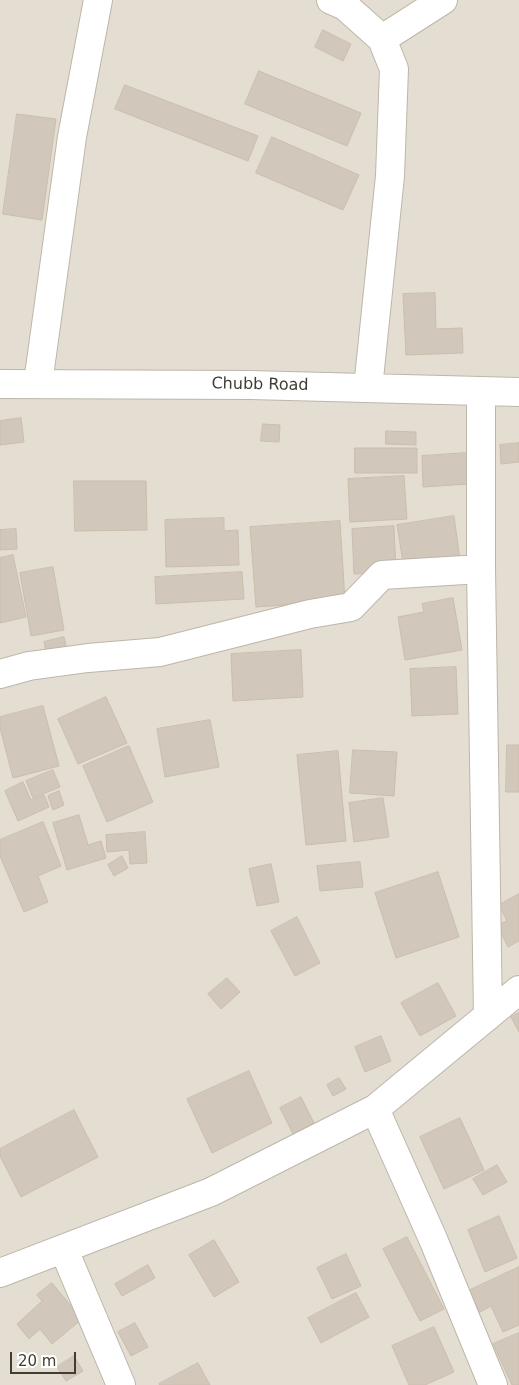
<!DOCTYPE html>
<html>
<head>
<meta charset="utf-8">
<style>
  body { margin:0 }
  #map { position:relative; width:519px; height:1385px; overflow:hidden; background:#f0ece3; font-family:"DejaVu Sans",sans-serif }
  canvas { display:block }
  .scale { position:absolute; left:10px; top:1352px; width:66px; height:22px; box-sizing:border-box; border:2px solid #413c34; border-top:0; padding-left:6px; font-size:15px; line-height:18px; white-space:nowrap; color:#413c34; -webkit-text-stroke:4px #fff; paint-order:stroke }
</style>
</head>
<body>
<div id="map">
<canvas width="519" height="1385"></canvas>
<div class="scale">20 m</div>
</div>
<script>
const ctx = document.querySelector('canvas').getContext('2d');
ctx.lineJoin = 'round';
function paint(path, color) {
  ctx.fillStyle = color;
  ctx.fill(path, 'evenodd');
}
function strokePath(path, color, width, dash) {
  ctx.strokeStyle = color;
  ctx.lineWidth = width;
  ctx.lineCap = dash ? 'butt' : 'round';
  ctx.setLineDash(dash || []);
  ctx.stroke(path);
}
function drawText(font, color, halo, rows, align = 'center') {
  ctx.font = font + ' "DejaVu Sans",sans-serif';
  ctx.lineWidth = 5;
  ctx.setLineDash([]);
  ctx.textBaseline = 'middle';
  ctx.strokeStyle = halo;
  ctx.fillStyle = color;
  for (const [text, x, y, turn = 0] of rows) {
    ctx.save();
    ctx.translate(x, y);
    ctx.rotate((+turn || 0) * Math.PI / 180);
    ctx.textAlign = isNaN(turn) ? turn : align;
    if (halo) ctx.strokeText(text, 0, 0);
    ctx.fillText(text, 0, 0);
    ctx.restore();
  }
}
const residential = new Path2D(`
  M0 0H519V1385H0Z`);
const building = new Path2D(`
  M323 30 351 44 343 61 315 47Z
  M259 71 361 113 347 146 245 104Z
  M125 85 258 136 248 161 115 109Z
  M17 114 56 119 42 220 3 214Z
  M272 137 359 175 343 210 256 173Z
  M435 293 436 329 462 328 463 353 406 355 403 294Z
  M21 418 24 442 0 445V421Z
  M263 424 280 425 279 442 261 441Z
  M386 431 416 432V445L386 444Z
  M519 443V462L501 464 500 445Z
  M355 448H417V473H355Z
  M467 453 469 484 423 487 422 456Z
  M404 476 407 519 350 522 348 479Z
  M74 481H146L147 530 75 531Z
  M454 516 460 560 404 569 397 525Z
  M224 518V531L238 530 239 565 166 567 165 520Z
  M340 521 345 601 256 607 250 527Z
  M394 526 396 572 354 574 352 529Z
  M16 529 17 549 0 550V530Z
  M13 555 26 617 0 623V558Z
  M53 567 64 630 31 636 20 573Z
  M242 572 244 599 156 604 155 577Z
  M453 598 462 650 405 660 398 617 424 612 422 604Z
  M64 637 69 658 48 663 44 642Z
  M301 650 303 697 233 701 231 654Z
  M456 667 458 714 412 716 410 669Z
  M106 697 127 743 78 764 58 719Z
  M43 706 59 766 13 778 0 728V717Z
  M210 720 219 767 165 777 157 729Z
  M507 745H519V792H506Z
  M129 746 153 802 107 822 83 766Z
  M353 750 397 752 394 796 350 793Z
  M338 751 346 841 306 845 297 755Z
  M53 770 60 787 33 798 26 781Z
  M23 782 31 800 44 795 49 807 18 821 5 791Z
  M59 791 64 805 53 810 48 796Z
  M383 798 389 837 354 842 349 803Z
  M79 815 88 845 101 841 106 858 67 870 53 823Z
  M43 822 61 866 38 876 48 902 24 912 0 856V840Z
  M145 832 147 863 130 864 129 850 107 852 106 835Z
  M122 856 128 868 114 876 108 865Z
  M360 862 363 887 320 891 317 866Z
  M271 864 279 902 257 906 249 869Z
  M438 872 459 937 396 958 375 893Z
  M519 894V941L508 947 497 925 507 921 499 905Z
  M297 917 320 963 295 976 271 931Z
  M227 978 240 992 221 1009 208 994Z
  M438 983 456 1016 420 1036 401 1003Z
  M519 1013V1032L511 1017Z
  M381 1036 391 1061 365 1072 355 1047Z
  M249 1071 272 1123 212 1153 187 1099Z
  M339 1078 346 1089 333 1096 327 1085Z
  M301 1097 314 1123 293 1134 280 1108Z
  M74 1110 98 1157 21 1197 0 1156V1149Z
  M460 1118 484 1170 444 1189 420 1137Z
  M497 1165 507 1182 483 1195 473 1179Z
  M499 1216 517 1258 485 1272 468 1230Z
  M407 1237 444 1309 420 1321 383 1249Z
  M214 1240 239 1282 214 1297 189 1255Z
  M346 1254 361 1286 332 1299 317 1268Z
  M148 1265 155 1278 122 1296 115 1284Z
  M519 1267V1325L503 1332 491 1306 478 1313 468 1291Z
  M52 1283 82 1319 52 1344 40 1329 29 1339 17 1324 42 1301 37 1295Z
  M356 1293 369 1317 321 1343 308 1318Z
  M135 1323 148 1347 131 1356 118 1332Z
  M434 1327 454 1372 425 1385H409L392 1346Z
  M519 1333V1385H512L493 1344Z
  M74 1356 83 1371 66 1381 57 1367Z
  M198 1363 210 1385H160L159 1384Z`);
const minor = new Path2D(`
  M331 0 345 6 382 39 394 69 390 176 368 388
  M382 39 443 0
  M38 383 72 137 98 0
  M0 384 250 385 519 392
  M481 391V569L488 1016
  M0 674 29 666 88 658 160 652 310 614 351 607 382 575 481 569
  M375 1109 433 1239 493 1385
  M64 1250 121 1385
  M0 1273 211 1192 375 1109 519 990`);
const streetNames = [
  ["Chubb Road",260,385,1]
];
paint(residential, '#e4ddd2');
paint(building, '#d1c7ba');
strokePath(building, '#cbbeae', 1);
strokePath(minor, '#bdb6aa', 30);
strokePath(minor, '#fff', 28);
drawText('16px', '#413c34', '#fff', streetNames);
</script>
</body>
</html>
